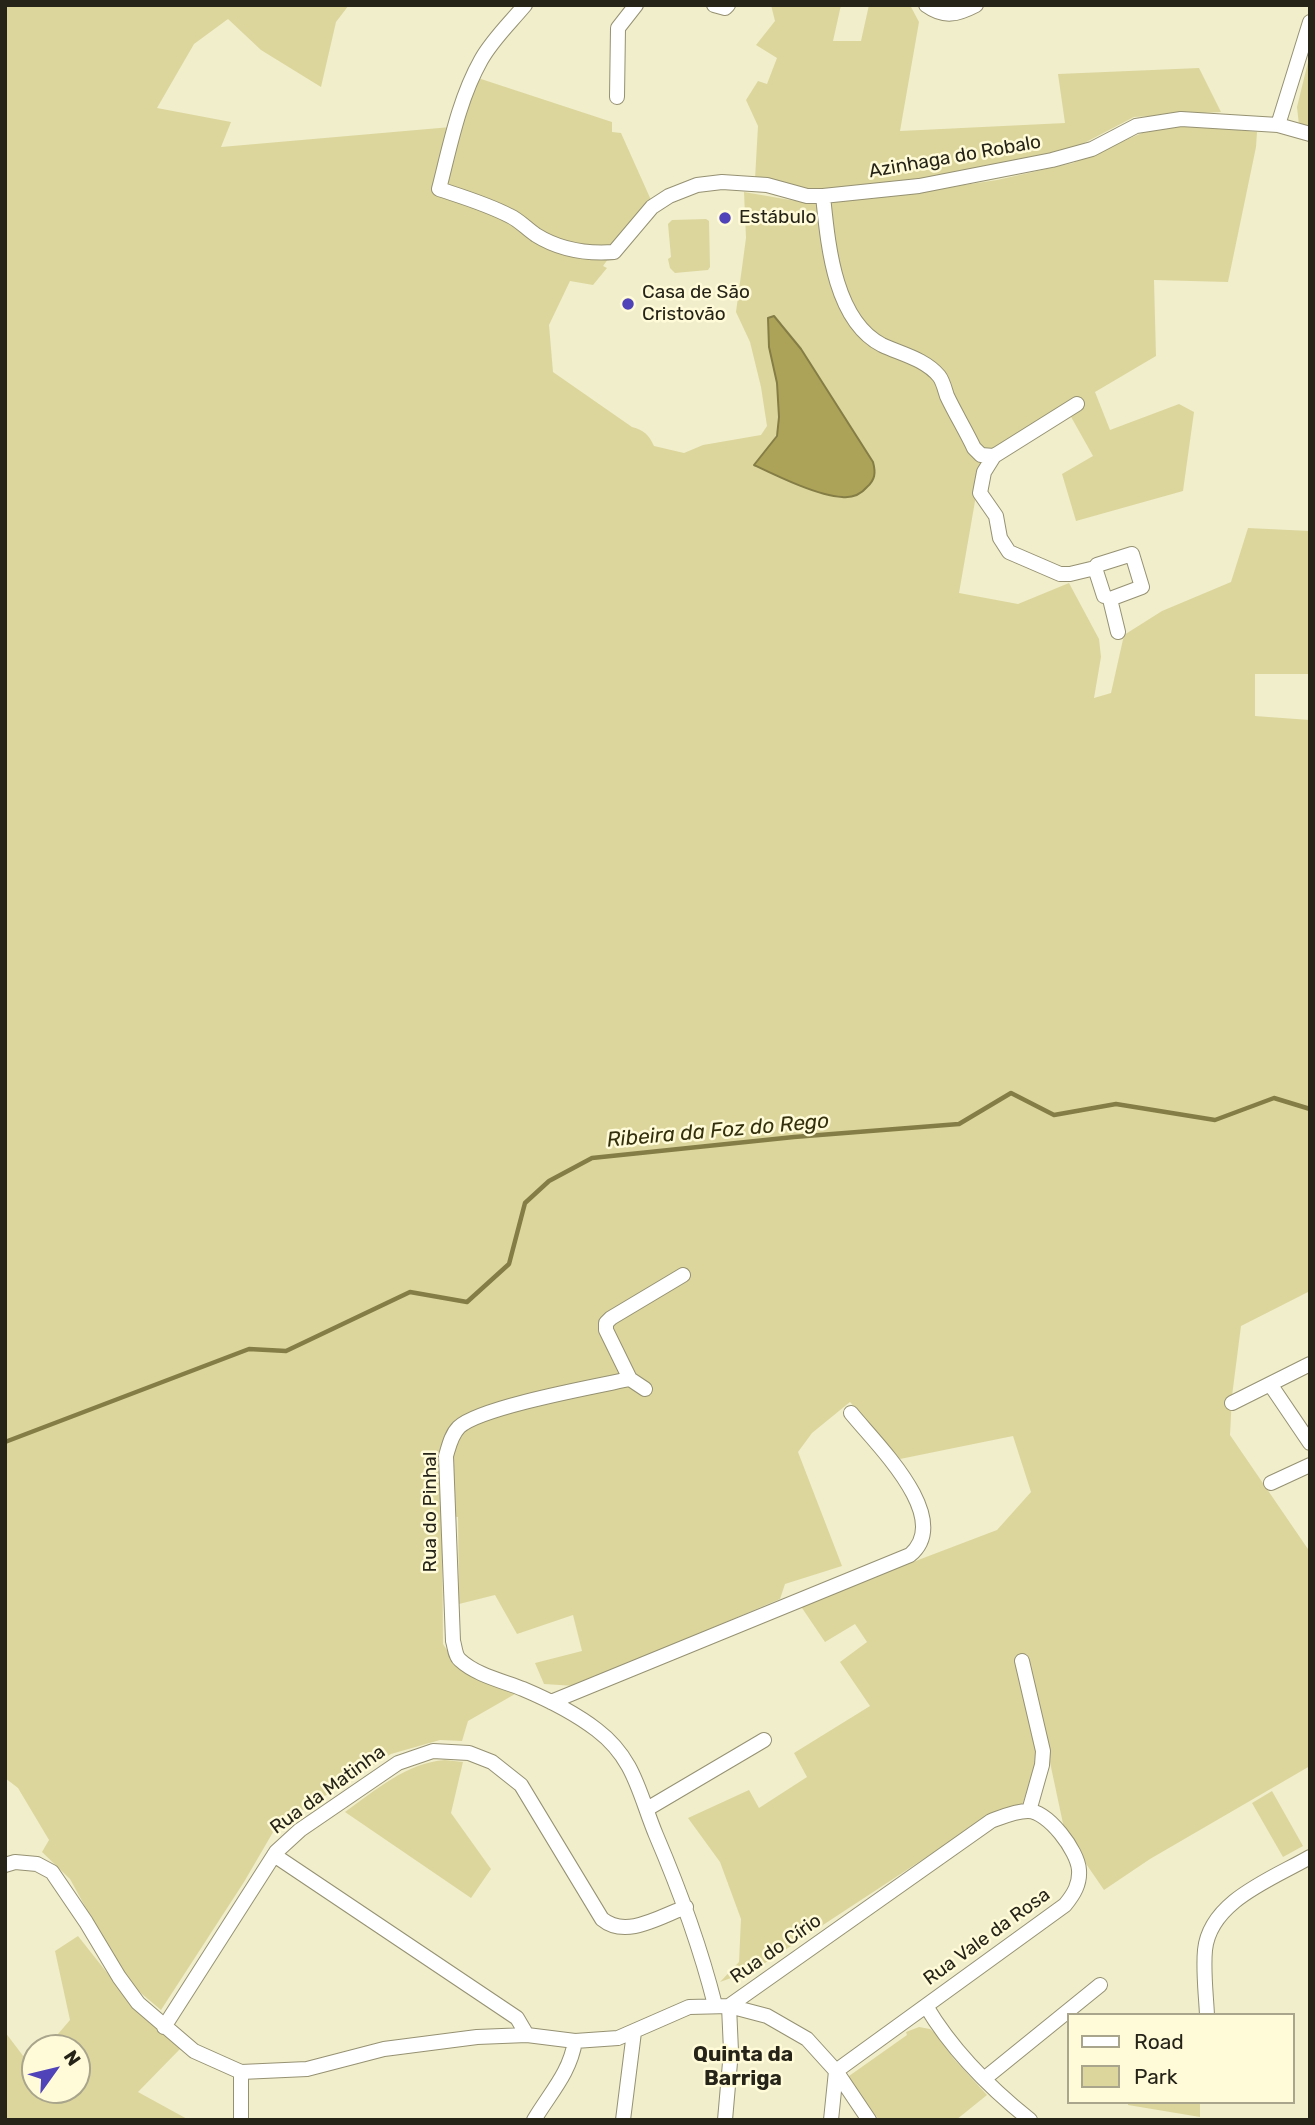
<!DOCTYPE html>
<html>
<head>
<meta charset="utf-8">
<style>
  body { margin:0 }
  #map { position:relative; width:1315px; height:2125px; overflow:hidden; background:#f1eecc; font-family:Rubik,sans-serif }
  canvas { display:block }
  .frame { position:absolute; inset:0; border:7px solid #262418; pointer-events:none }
  .legend { position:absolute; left:1067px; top:2013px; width:228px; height:91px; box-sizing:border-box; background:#fffbd9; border:2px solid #a8a58c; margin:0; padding:9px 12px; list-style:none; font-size:21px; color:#262418 }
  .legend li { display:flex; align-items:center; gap:14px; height:35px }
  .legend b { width:35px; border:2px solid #a8a58c }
  .north { position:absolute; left:21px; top:2034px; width:70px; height:70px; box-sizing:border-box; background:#fffbd9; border:2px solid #a8a58c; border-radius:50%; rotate:56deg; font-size:19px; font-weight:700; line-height:28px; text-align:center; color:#262418 }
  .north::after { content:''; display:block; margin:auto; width:24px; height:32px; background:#5042b9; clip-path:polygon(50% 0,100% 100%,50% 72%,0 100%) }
</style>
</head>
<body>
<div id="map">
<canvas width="1315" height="2125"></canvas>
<div class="frame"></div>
<ul class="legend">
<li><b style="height:9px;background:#fff"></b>Road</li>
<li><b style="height:19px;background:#dcd69d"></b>Park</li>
</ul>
<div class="north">N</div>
</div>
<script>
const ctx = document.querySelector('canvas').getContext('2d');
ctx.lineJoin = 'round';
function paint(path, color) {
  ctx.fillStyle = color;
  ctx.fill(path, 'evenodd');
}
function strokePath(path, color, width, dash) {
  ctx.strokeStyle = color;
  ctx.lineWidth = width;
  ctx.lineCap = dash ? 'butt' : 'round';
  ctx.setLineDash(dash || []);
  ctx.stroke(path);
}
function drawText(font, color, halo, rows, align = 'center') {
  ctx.font = font + ' Rubik,sans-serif';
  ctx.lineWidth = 5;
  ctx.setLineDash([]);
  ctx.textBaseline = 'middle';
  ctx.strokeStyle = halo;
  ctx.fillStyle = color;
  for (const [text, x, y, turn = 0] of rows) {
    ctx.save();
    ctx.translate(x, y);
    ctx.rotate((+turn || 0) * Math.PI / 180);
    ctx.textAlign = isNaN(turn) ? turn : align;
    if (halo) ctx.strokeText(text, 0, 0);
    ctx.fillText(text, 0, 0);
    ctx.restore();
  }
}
const green = new Path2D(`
  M5 5H349L336 22 321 87 261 50 228 19 194 44 157 108 231 122 221 147 451 127 478 78 612 122V132L621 133 651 200 603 266 607 268 593 285 570 281 549 325 553 372 632 427C644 430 649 435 654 446L684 453 703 445 761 435 767 426 761 387 750 342 736 312 746 238 744 192 808 203 877 198 997 180 1073 163 1142 133 1183 124 1257 132 1256 147 1228 282 1154 280 1156 356 1095 392 1110 430 1179 404 1194 412 1183 491 1076 521 1062 474 1093 456 1070 415 981 467 959 593 1018 604 1069 583 1099 639 1101 657 1094 698 1111 693 1124 635 1162 611 1231 582 1248 528 1310 531V674H1255V716L1310 720V1291L1241 1326 1232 1396 1230 1435 1310 1552V1766L1150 1859 1104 1890 1065 1833 1027 1654 1015 1656 1039 1758 1022 1805 998 1810 756 1969 720 1982 739 1962 741 1919 720 1862 688 1818 749 1790 759 1808 807 1777 794 1753 870 1706 840 1662 867 1642 855 1624 825 1642 800 1605 997 1530 1031 1492 1013 1436 900 1459 850 1402 812 1433 798 1452 842 1566 785 1584 780 1599 575 1686 544 1684 535 1663 582 1651 573 1615 517 1634 495 1595 459 1604 458 1517 442 1516 443 1644 458 1667 515 1694 468 1721 462 1741 440 1740 391 1754 276 1827 244 1882 161 2010 136 1989 109 1950 70 1879 42 1852 49 1840 18 1788 5 1778ZM769 317 782 324 801 349 873 462C876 473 874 480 867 487 844 512 780 477 755 464 761 456 770 447 775 438 788 416 768 346 769 317Z
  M771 5H841L833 41H861L869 5H910L919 22 900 131 1065 123 1058 74 1199 68 1221 112 1134 117 1069 151 921 181 810 190 755 179 758 126 746 100 758 81 767 84 777 58 756 45 775 21Z
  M1310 54V128L1299 125 1297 107Z
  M706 219 709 221 710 267 708 270 675 273 670 268 668 259 671 257 668 224 672 220Z
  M445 1760 463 1762 451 1813 491 1869 471 1898 345 1812C376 1790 406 1763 445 1760Z
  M1272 1791 1303 1846 1283 1857 1252 1803Z
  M78 1936 127 1998 180 2049 138 2092 189 2120H5V2032L30 2065 35 2060V2090H77V2048H46L70 2020 55 1951Z
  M919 2027 930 2029 935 2033 954 2059 987 2095 956 2120H879L849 2079V2076L907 2035 906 2032Z
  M1128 2102H1200V2117L1128 2105Z`);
const water = new Path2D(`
  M774 316 801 349 873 462C876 473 875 480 867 487 861 494 852 498 842 497 818 496 777 476 754 465L777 436 779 417 777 383 769 347 768 318Z`);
const stream = new Path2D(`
  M5 1442 249 1349 286 1351 410 1292 467 1302 509 1264 525 1203 549 1181 592 1158 794 1137 959 1124 1011 1093 1054 1115 1116 1104 1215 1120 1274 1098 1310 1109`);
const minor = new Path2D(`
  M525 5C510 23 492 40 481 60 459 99 450 146 439 189 463 197 487 204 510 216 519 220 527 229 536 235 560 250 587 254 614 252L652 207 669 196 697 185 722 182 767 185 807 196H823L919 186 1052 160 1092 149 1136 126 1181 119 1278 125 1310 134
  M714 5 725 8 728 5
  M926 5C944 18 957 15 976 5
  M617 97 618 28 636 5
  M1278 125 1310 22
  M823 196C828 244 834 320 882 345 901 354 925 359 939 376 943 381 945 390 947 396 955 413 966 431 974 448L981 455 994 456 1077 404
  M994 456 984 472 980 493 996 516 1000 538 1009 552 1060 574H1070L1095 568
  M1104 596 1095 568 1097 565 1132 554 1142 587 1110 599 1118 632
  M683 1275 611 1318 606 1323V1330L630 1379C597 1386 480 1407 459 1427 451 1435 449 1446 446 1456L453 1641C455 1647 455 1656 460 1660 476 1675 503 1681 523 1689 549 1700 575 1713 597 1730 635 1759 639 1794 656 1835 680 1891 700 1946 715 2005
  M630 1379 645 1389
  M1270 1384 1310 1443
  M1232 1403 1310 1364
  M1271 1483 1310 1465
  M1022 1661 1043 1751 1042 1765 1029 1811
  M551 1702 910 1555C954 1518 876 1444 851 1413
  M647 1809 764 1740
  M274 1855 517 2018 527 2035
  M5 1865 15 1862 37 1864 52 1872 86 1922 119 1977 138 2003 194 2051 241 2072 307 2069 384 2049 477 2037 527 2035 575 2041 618 2038 689 2007 729 2006 767 2016 807 2039 836 2071 869 2120
  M729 2006 991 1821C1002 1817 1015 1811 1028 1811 1048 1811 1078 1851 1079 1870 1080 1884 1074 1894 1065 1905L836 2071 831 2120
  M926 2006C952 2050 990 2088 1030 2120
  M1207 2015C1206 1994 1203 1971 1205 1950 1210 1901 1272 1879 1310 1857
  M164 2027 276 1852 300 1830 398 1763 433 1751 469 1753 492 1762 521 1785 602 1919C626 1939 661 1916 686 1907
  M984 2079 1100 1985
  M241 2120V2072
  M534 2120C550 2093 570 2073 575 2041
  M623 2120 634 2032
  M725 2120 731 2051 729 2006`);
const markers = [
  [725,218,7,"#5042b9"],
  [628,304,7,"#5042b9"]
];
const streetNames = [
  ["Azinhaga do Robalo",955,157,-10],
  ["Rua do Pinhal",431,1512,-90],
  ["Rua da Matinha",328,1790,-36],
  ["Rua Vale da Rosa",987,1937,-36],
  ["Rua do Círio",776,1949,-35]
];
const poiNames = [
  ["Estábulo",739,218],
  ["Casa de São",642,293],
  ["Cristovão",642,315]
];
const waterNames = [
  ["Ribeira da Foz do Rego",718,1131,-5]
];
const neighbourhoodNames = [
  ["Quinta da",743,2055],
  ["Barriga",743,2079]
];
paint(green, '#dcd69d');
paint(water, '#ada358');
strokePath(water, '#847d45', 2);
strokePath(stream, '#847d45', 4.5);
strokePath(minor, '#959172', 16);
strokePath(minor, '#fff', 14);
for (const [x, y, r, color] of markers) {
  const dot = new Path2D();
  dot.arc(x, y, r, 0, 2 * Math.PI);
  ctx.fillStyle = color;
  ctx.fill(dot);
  strokePath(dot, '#fffbd9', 2.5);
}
drawText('19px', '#262418', '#fffbd9', streetNames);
drawText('19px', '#262418', '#fffbd9', poiNames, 'left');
drawText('italic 21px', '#34300e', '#fffbd9', waterNames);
drawText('bold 21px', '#262418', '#fffbd9', neighbourhoodNames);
</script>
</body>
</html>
